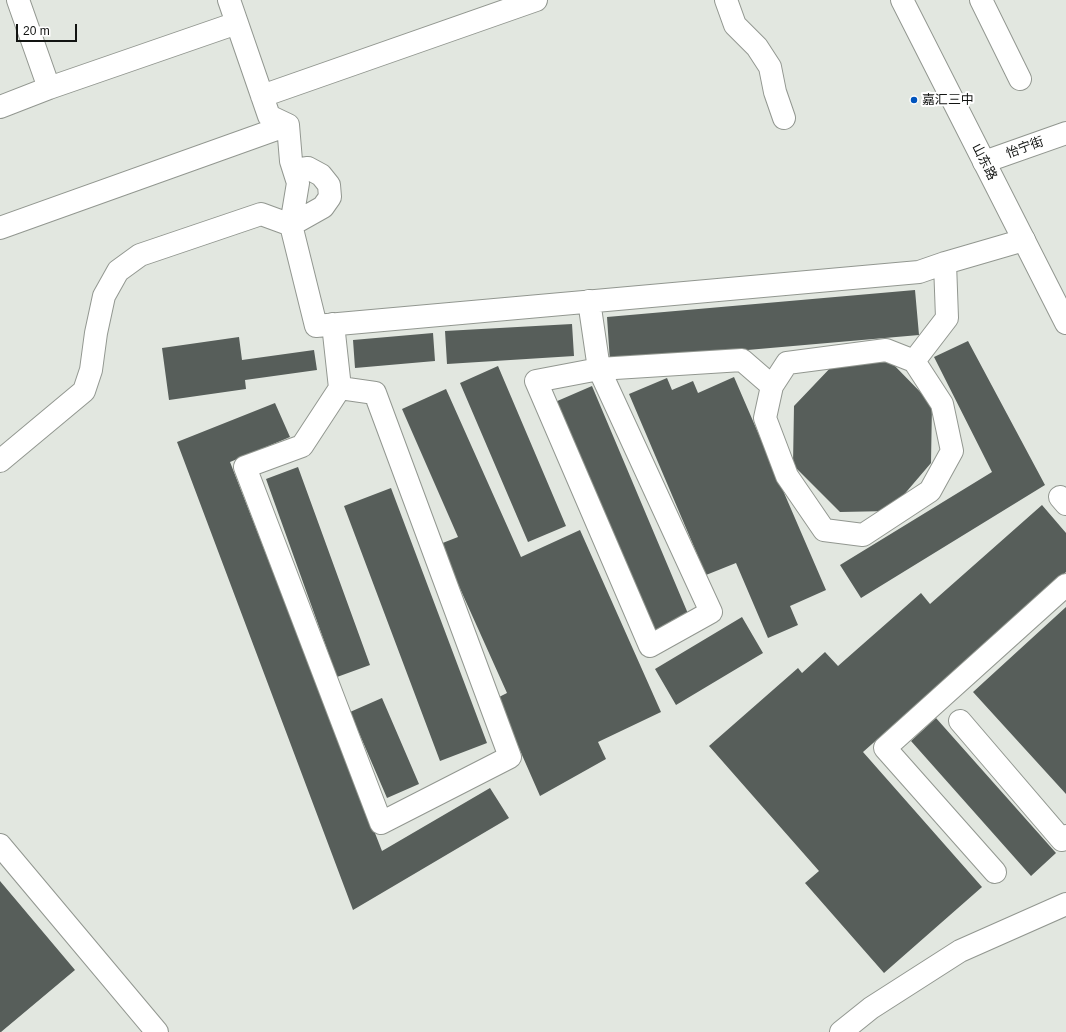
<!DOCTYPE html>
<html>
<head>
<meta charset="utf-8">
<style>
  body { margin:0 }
  #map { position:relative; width:1066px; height:1032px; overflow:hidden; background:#e2e7e0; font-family:Arial,sans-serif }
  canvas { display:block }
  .scale { position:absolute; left:16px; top:24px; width:61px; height:18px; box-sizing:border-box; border:2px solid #121412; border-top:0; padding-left:5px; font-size:12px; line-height:14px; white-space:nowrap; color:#121412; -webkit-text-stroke:3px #fff; paint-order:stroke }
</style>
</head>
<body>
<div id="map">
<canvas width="1066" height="1032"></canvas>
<div class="scale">20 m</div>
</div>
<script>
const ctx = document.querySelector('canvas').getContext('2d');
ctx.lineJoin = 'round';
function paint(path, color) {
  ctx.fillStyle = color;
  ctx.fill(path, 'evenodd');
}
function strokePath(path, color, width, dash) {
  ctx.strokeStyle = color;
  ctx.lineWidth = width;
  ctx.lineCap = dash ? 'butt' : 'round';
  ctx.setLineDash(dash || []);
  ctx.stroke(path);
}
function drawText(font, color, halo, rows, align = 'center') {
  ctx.font = font + ' Arial,"Noto Sans SC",sans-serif';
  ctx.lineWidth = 4;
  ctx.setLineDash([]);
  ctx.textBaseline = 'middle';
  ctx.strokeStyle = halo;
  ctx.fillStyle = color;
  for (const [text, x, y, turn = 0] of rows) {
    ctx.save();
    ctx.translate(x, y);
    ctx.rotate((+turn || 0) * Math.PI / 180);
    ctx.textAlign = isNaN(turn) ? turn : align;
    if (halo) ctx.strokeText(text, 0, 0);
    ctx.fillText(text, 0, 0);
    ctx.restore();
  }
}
const building = new Path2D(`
  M915 290 919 335 610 362 607 317Z
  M572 324 574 356 447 364 445 331Z
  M433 333 435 361 355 368 353 340Z
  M239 337 242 360 314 350 317 370 245 380 246 389 169 400 162 348Z
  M968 341 1045 485 861 598 840 565 992 472 934 357Z
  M891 362 932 404 931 463 890 511 840 512 793 465 794 406 834 364Z
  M498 366 566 526 528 542 460 383Z
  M734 377 826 590 790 606 798 625 768 638 736 563 706 575 629 394 667 378 672 390 693 381 698 393Z
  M592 386 689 616 652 632 555 402Z
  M446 389 521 557 580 530 661 712 598 742 606 759 540 796 497 698 507 693 440 544 458 537 402 409Z
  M275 403 290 437 230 462 382 851 490 788 509 818 353 910 177 442Z
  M298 467 370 665 337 677 266 479Z
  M391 488 487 743 440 761 344 506Z
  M1042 505 1066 533V572L863 752 982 887 884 973 805 883 819 871 709 746 798 668 802 673 825 652 838 666 921 593 930 604Z
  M1066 607V794L973 692Z
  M742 617 763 653 676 705 655 669Z
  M382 698 419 784 387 798 350 712Z
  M936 718 1056 853 1031 876 911 741Z
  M0 881 75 970 1 1032H0Z`);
const minor = new Path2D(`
  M18 0 49 88
  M229 0 269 116 288 125 291 161 298 183 291 225 316 326 919 272 945 263 1024 240
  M726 0 735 25 757 47 770 67 775 92 784 118
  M981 0 1020 79
  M262 96 536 0
  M0 107 49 88 237 23
  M984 162 1066 133
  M0 228 288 125
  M589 301 599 369 536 381 650 646 711 612 599 369 742 360 772 386
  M333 324 340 388 375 393 510 757 381 823 245 467 302 446 340 388
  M914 361 886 350 787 363 772 386 765 418 787 476 824 530 863 535 930 491 952 451 942 404 914 361 947 318 945 263
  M0 461 84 391 91 370 96 333 104 296 118 271 140 255 261 214 291 225 323 207 330 197 329 185 321 175 308 168 294 170
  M1060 497 1066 504
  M960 721 1062 840 1066 836
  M0 845 157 1032
  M995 872 885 748 1066 585
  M841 1032 871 1008 960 951 1066 904`);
const major = new Path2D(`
  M902 0 1066 323`);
const markers = [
  [914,100,4,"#0054bd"]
];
const poiNames = [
  ["嘉汇三中",922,100]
];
const streetNames = [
  ["怡宁街",1025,148,-20],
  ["山东路",984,162,63]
];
paint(building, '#575e5a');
strokePath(minor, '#929790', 24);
strokePath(major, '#929790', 24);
strokePath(minor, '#fff', 22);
strokePath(major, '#fff', 22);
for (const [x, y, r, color] of markers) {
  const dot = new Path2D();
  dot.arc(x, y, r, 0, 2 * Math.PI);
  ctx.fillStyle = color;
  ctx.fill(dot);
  strokePath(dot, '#fff', 1.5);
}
drawText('13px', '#121412', '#fff', poiNames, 'left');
drawText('13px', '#121412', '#fff', streetNames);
</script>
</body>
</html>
